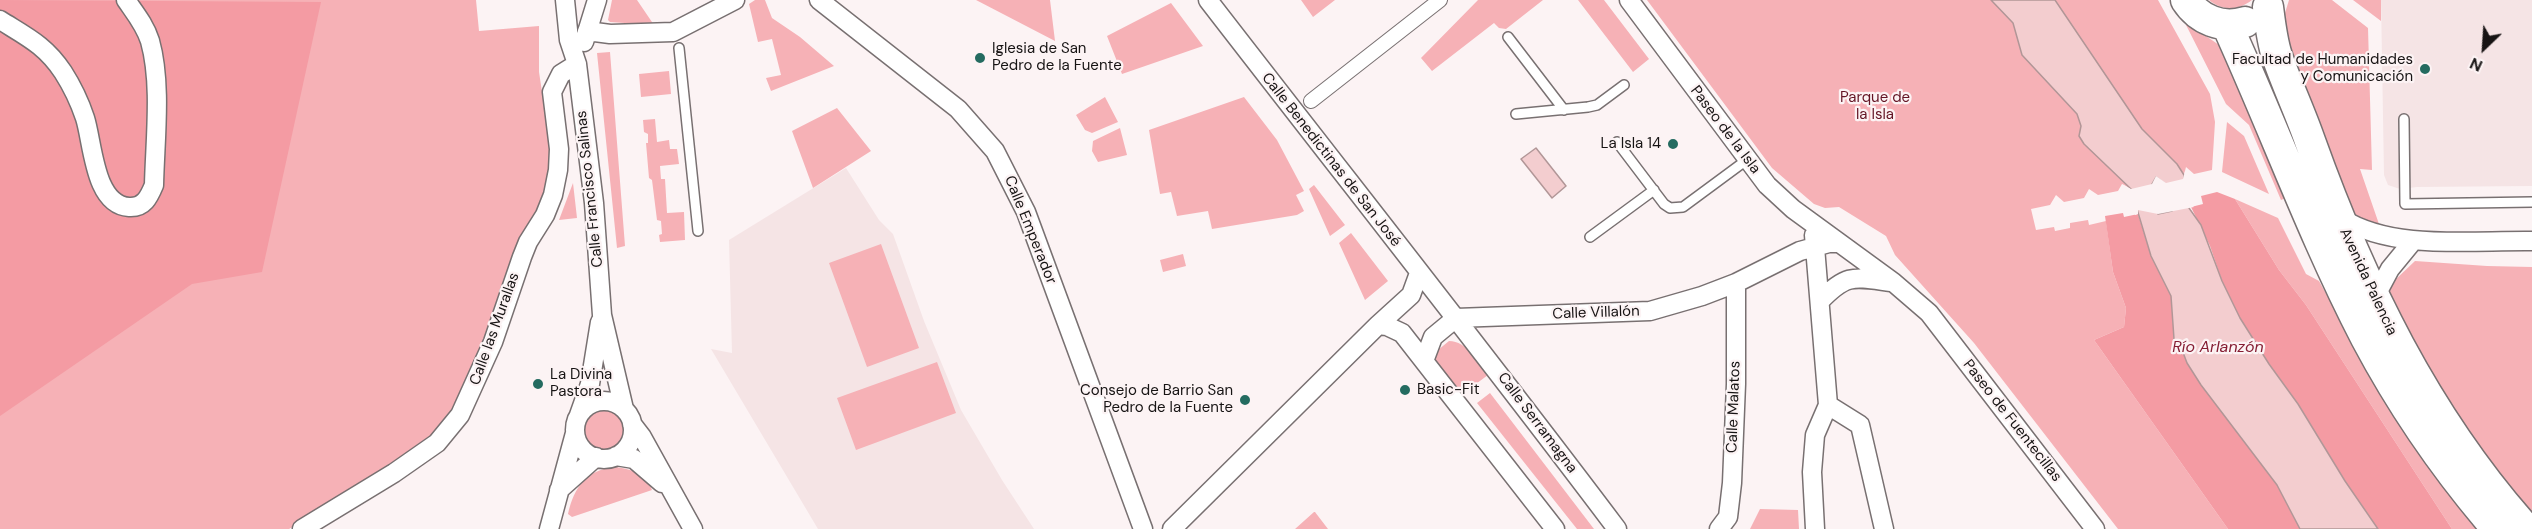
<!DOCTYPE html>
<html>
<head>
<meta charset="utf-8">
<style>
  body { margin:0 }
  #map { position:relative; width:2532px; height:529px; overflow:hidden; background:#fcf3f4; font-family:"DM Sans",sans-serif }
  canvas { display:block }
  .north { position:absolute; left:2454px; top:18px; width:60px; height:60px; -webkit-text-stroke:4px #fcf3f4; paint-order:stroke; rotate:205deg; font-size:16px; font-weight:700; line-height:24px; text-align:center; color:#171414 }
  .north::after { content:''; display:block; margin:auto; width:21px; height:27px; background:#171414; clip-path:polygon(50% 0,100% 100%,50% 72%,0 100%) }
</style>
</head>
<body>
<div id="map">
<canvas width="2532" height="529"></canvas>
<div class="north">N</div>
</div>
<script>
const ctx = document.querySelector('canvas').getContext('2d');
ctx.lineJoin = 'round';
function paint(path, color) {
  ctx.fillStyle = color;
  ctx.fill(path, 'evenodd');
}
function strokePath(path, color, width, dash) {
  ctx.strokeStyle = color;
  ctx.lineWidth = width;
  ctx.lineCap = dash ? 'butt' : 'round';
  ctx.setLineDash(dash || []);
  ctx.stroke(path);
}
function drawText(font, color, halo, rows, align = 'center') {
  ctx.font = font + ' "DM Sans",sans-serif';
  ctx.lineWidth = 4.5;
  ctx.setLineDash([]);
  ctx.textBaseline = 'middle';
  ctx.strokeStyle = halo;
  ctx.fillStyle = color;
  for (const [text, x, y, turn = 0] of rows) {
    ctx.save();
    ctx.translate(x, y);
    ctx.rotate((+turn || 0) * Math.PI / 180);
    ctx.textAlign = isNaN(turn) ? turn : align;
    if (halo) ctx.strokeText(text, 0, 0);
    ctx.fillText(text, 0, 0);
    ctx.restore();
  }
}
const built = new Path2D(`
  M2381 0H2532V186L2417 187 2400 189 2388 185 2384 175Z
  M846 168 879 220 893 234 924 321 961 410 1002 480 1034 529H818L711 349 732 353 729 240Z`);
const green = new Path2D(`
  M0 0H476L479 31 539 26V72L553 165 546 199 513 254 503 294 475 376 454 412 434 437 379 476 289 529H0Z
  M612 0H637L654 25 610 22 608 20Z
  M755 0H765L772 18 800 37 834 66 771 91 766 78 781 75 772 39 758 42 749 4Z
  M976 0H1050L1055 41Z
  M1301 0H1335L1313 17Z
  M1478 0H1543L1506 29 1499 28 1494 23 1432 71 1421 58Z
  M1578 0H1604L1649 59 1633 72Z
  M1647 0H2158L2210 94 2215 122 2212 170 2194 174 2186 167 2183 179 2156 177 2131 189 2122 184 2118 191 2098 195 2089 189 2084 198 2064 202 2056 195 2050 205 2031 209 2036 230 2054 227 2055 231 2070 228V223L2088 220 2089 225 2106 221 2113 272 2126 308 2124 327 2094 340 2228 529H2118L1974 343 1895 255 1886 236 1839 207 1825 208 1814 204 1772 168Z
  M2209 0H2252C2238 11 2222 11 2209 0Z
  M2289 0H2332L2368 28 2372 170 2360 169 2380 227 2357 218 2349 210 2297 72 2284 32 2285 13Z
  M2353 0H2381V21Z
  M1171 3 1203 46 1122 74 1107 36Z
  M2184 21 2222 47 2288 197 2281 200 2249 125 2226 104Z
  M610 52 625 246 617 248 597 53Z
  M669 71 671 94 641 97 639 74Z
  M1105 97 1118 122 1092 133 1085 130 1076 115Z
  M1244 97 1277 140 1304 191 1296 195 1304 211 1297 215 1212 229 1208 211 1177 216 1171 192 1160 194 1149 130Z
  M837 108 871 151 813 188 792 131Z
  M655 119 657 142 669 140 670 149H677L679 164 660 166 661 179H665L667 213 684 212 685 240 660 242 659 235 662 234 661 221 657 220 652 180 649 178 646 143H648V134L644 132 643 120Z
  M2227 122 2244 136 2269 194 2222 172Z
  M1120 128 1127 155 1098 162 1092 151 1093 141Z
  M573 183 577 218 559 220Z
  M1314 185 1345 225 1330 236 1309 189Z
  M2235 199 2278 218 2306 274 2319 281 2351 338 2482 529H2452L2306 305 2279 270Z
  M1351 233 1388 281 1365 300 1339 243Z
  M881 244 919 348 867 367 829 263Z
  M1183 254 1186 266 1163 272 1160 260Z
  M2415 261 2487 266 2532 267V520L2454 415 2388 295 2394 281Z
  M1449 341C1467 341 1478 362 1488 375L1461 395 1437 365 1435 358 1438 350Z
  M937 362 956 413 856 450 837 398Z
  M1490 393 1594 529H1577L1477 403Z
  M582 430a21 21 0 1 1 42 0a21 21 0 1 1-42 0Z
  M616 467C631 469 647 474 652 490L572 517 568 514C574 487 587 469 616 467Z
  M1760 509 1798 510 1799 529H1750Z
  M1315 512 1328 529H1295L1314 512Z`);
const forest = new Path2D(`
  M0 0 321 2 262 272 192 284 0 416Z
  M2217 192 2235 199 2279 270 2306 305 2452 529H2378L2345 481 2298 404 2269 364 2240 318 2222 281 2210 246 2191 207 2203 204 2201 196Z
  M2123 213 2124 217 2138 214 2151 256 2171 296 2174 339 2181 347 2187 363 2277 485 2300 529H2228L2094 340 2124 327 2126 308 2113 272 2105 216Z`);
const water = new Path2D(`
  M1991 0H2055L2142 129 2177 164 2184 175 2189 208 2201 225 2222 281 2240 318 2269 364 2298 404 2345 481 2378 529H2300L2277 485 2201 385 2187 363 2181 347 2174 339 2171 296 2151 256 2131 189 2084 144 2079 136 2081 126 2077 114 2022 55 2013 23ZM2156 177 2164 183 2172 211 2158 214 2152 184Z
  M1536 148 1566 186 1552 198 1521 159Z`);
const pier = new Path2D(`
  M2185 171 2191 204 2194 207 2158 214 2138 210V214L2135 215 2128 191 2122 184 2131 189 2152 184 2156 176 2166 183 2183 179ZM2157 181 2163 186 2169 209 2160 211 2154 186Z`);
const service = new Path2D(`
  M1508 37 1564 110
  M679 48 698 231
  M1516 114 1588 107 1597 105 1624 85
  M2404 119 2405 204 2532 202
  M1617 142 1664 204 1670 208 1683 207 1748 159
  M1590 237 1654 190`);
const pedestrian = new Path2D(`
  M1311 101 1440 0`);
const minor = new Path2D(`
  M565 0 569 40 577 64 594 203 602 315 624 409
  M819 0 958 109 995 151 1026 212 1143 529
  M1208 0C1344 176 1483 351 1617 529
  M1629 0 1767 185 1793 209 1893 282 1929 313 2095 529
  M0 20C27 37 45 45 63 72 72 86 80 103 85 118 93 143 94 205 129 207 144 208 149 197 154 185 155 140 162 84 150 41 145 25 135 13 126 0
  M587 31 610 34 673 32 735 0
  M584 42 597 0
  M2341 218C2393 251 2472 240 2532 241
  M1814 235 1828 405 1815 435 1812 472 1815 529
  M2374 299 2390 269 2413 241
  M1820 301C1847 273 1854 277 1891 282
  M1378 325 1411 295 1419 273
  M1424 361 1433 337 1456 318 1650 311 1702 296 1736 283 1800 251 1829 243H1839
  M575 430a29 29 0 1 1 58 0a29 29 0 1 1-58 0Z
  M1828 405 1860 425 1884 529
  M579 415 590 384 600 322
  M632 424 642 437 693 529
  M616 456 634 459 662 483
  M559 490 596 457
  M302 529 394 473 437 443 460 415 493 342 522 257 528 242 545 215 553 195 558 170 559 149 552 92 561 74 577 64
  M549 529 575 433
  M1172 529 1378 325 1387 326 1402 333 1555 529
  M1719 529 1728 517 1732 483 1736 384V283`);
const trunk = new Path2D(`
  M2186 0C2199 20 2222 29 2245 22
  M2268 7C2270 23 2272 41 2277 56 2287 85 2300 112 2310 141 2360 281 2426 417 2526 529
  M2227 25C2274 128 2313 236 2366 338 2402 406 2447 471 2497 529`);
const markers = [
  [980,58,6,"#246b60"],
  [2425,69,6,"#246b60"],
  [1673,144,6,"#246b60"],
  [538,384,6,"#246b60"],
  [1405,390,6,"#246b60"],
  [1245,400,6,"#246b60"]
];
const poiNames = [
  ["Iglesia de San",992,49],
  ["Pedro de la Fuente",992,66],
  ["Facultad de Humanidades",2413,60,"right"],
  ["y Comunicación",2413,77,"right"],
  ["La Isla 14",1661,144,"right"],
  ["La Divina",550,375],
  ["Pastora",550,392],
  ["Basic-Fit",1417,390],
  ["Consejo de Barrio San",1233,391,"right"],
  ["Pedro de la Fuente",1233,408,"right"]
];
const parkNames = [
  ["Parque de",1875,98],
  ["la Isla",1875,115]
];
const streetNames = [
  ["Paseo de la Isla",1725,130,53],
  ["Calle Benedictinas de San José",1331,160,52],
  ["Calle Francisco Salinas",590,189,-96],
  ["Calle Emperador",1030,230,68],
  ["Avenida Palencia",2368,282,65],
  ["Calle Villalón",1596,313,-2],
  ["Calle las Murallas",495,329,-70],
  ["Calle Malatos",1734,407,-88],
  ["Paseo de Fuentecillas",2012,421,52],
  ["Calle Serramagna",1537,423,53]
];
const waterNames = [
  ["Río Arlanzón",2218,348]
];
paint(built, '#f5e4e5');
paint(green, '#f6b1b6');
paint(forest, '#f49ba3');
paint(water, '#f3cdcf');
strokePath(water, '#b19697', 1.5);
paint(pier, '#fcf3f4');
strokePath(service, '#787071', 12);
strokePath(pedestrian, '#787071', 16);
strokePath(minor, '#787071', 21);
strokePath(trunk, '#787071', 33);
strokePath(service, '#fff', 9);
strokePath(pedestrian, '#fff', 14);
strokePath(minor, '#fff', 18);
strokePath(trunk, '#fff', 30);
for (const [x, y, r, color] of markers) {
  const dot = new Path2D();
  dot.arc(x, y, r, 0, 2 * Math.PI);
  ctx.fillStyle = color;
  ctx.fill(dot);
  strokePath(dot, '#fcf3f4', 2);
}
drawText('15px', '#171414', '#fcf3f4', poiNames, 'left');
drawText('15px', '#641525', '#fcf3f4', parkNames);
drawText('15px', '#171414', '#fcf3f4', streetNames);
drawText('italic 16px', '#851d33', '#fcf3f4', waterNames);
</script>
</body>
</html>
